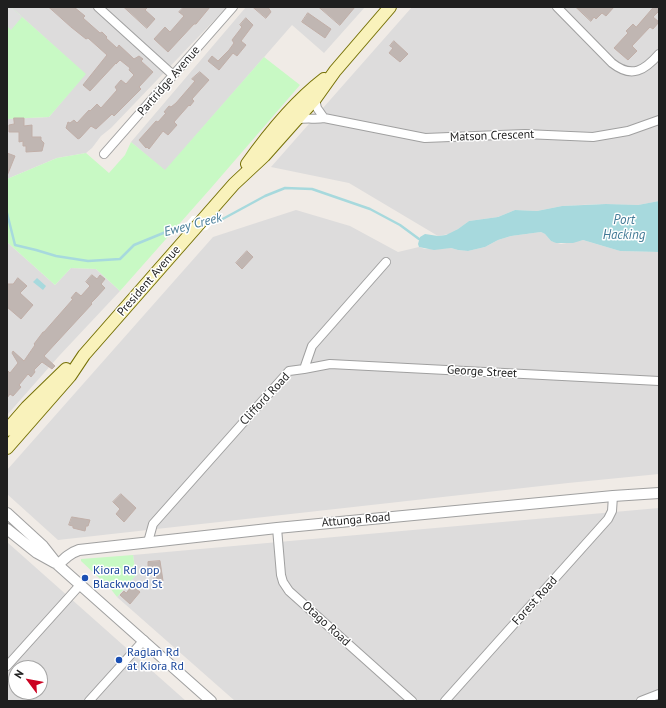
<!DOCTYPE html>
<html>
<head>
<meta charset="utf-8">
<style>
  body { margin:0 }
  #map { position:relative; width:666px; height:708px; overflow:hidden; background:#f0ebe6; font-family:"PT Sans",sans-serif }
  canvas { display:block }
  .frame { position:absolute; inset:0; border:8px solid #1f1f1f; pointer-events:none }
  .north { position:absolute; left:8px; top:660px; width:40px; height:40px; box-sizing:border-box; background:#fff; border:1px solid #a5a5a5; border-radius:50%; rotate:302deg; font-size:11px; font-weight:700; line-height:16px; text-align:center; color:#1f1f1f }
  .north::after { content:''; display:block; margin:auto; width:14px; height:18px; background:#cb0322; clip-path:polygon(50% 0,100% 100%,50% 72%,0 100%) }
</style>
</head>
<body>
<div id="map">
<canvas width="666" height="708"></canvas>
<div class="frame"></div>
<div class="north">N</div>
</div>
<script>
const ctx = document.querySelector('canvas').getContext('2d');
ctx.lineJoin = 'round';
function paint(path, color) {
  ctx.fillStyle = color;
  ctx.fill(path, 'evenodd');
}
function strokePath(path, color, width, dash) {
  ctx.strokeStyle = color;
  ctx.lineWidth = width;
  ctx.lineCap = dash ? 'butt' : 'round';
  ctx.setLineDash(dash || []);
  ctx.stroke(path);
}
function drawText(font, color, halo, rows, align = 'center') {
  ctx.font = font + ' "PT Sans",sans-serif';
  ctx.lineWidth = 3;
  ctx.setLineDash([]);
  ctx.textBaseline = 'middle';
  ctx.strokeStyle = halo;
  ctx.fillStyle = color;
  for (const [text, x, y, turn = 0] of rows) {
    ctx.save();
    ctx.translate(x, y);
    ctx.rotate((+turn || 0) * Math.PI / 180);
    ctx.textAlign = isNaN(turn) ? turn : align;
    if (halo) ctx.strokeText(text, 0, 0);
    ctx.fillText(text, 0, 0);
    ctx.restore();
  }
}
const residential = new Path2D(`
  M11 7H227L111 128 101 136 92 148 86 153 57 158 7 179V118L8 119 49 117 85 74Z
  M246 7H365L324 53 292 25 165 171 131 142Z
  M412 7H659V201L638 205 599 204 562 206 537 211 515 210 498 217 469 221 458 229 449 234 438 236 349 183 271 167Z
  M296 210 350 226 398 252 419 247 425 249 451 248 458 250 468 251 485 247 498 240 511 236 541 232 545 234 551 241 561 244 583 240 620 251 659 252V474L568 483 58 540 7 494V470L213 237Z
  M7 242 55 285 71 268 96 269 120 291 59 356 7 415Z
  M659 508V701H235L117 597 136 575 133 555Z
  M7 542 186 701H7ZM16 668H40V692H16Z`);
const park = new Path2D(`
  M7 7H11L86 74 49 117 8 119 7 118Z
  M264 57 300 85 211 188 120 291 96 269 71 268 55 285 7 242V179L57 158 86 153 109 173 125 155 131 142 165 170Z
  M133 555 136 575 117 597 110 588 81 561V559Z`);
const parking = new Path2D(`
  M7 7H11L22 17 11 30 7 26Z`);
const water = new Path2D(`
  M659 201V252L620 251 583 240 573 243H556L551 241 545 234 541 232 511 236 498 240 485 247 468 251 458 250 451 248 434 250 419 247 418 244 420 237 425 234 438 236 446 235 458 229 469 221 498 217 515 210 537 211 562 206 606 204 638 205Z
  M37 278 46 286 43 290 33 282Z`);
const pier = new Path2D(`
  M221 214 207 230 178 233 192 216Z`);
const stream = new Path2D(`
  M7 213 15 245 36 250 56 256 88 261 120 259 134 245 178 227 195 223
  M207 222 219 221 265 196 285 188 312 189 370 209 400 225 419 239`);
const building = new Path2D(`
  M49 7H74L85 16 83 18 100 33 102 32 107 37 106 38 117 48 119 45 134 59 139 56 143 59 141 61 153 72 139 87 141 89 114 116 112 114 96 129 91 126 80 138 78 139 66 128 68 122 70 123 74 120 77 123 89 110 90 111 97 104 101 108 117 90 115 87 121 80 126 84 134 75 129 70 130 68 120 60 116 64V63L90 91 83 85 107 55 88 38 86 39 71 27Z
  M124 7H148L145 10 155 19 147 28Z
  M184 7H210L196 24H194L168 52 154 39 165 27 170 32 184 16 179 12Z
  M253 7H268L271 12 266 18Z
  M319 7H355L340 25Z
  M576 7H614L606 16 602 13 596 19 594 17 591 21Z
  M654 7H659V11L653 17 659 22 653 29 650 27 632 46 637 51 628 60 614 48 628 33 626 31 633 24 636 27Z
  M308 13 331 29 325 38 302 22Z
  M246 18 253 25 241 41 246 45 237 56 233 53 219 70 208 61 212 56 218 61 229 50 234 43 232 40 242 27 240 25Z
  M394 41 408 54 400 62 389 53 393 48 390 46Z
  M200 72 209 80 192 99 194 101 190 106 189 105 174 122 177 125 168 135 163 131 149 149 147 147 146 148 139 140 156 121 158 122 166 113 164 112 169 106 171 107 176 103 195 81 192 79Z
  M14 118H24V126L32 125V137H41V140L44 143 42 151 26 152V146H23V141L19 142V132H9V125L14 124Z
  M7 153 15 156 7 176Z
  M247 251 253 257 242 269 236 263Z
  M92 275 97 279 100 275 105 279 101 284 105 288 95 299 91 303 92 304 44 356 55 366 52 369 42 362 34 370 35 372 31 377 28 374 19 385 21 387 13 396 10 394 7 398V370L10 373 18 363 12 353 13 351 24 361 35 345 34 344 43 332H44L73 299 71 298 76 292 81 296 90 286 86 282Z
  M18 278 27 286 20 293 33 305 21 319 7 307V284H13Z
  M121 494 136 508 124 522 116 514 120 509 113 502Z
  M72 517 90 520 88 526H86L85 531 73 528V526L69 525Z
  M160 561 163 581 154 582 153 568H148V562Z
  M132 586 140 592 130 604 120 595 124 591 126 593Z`);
const minor = new Path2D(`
  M98 7 173 75
  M557 7 612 63C632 79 645 70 659 54
  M315 99 317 108 324 118
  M297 120C306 117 315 120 324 118L425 138 525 134 593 137 628 131 659 120
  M104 154 233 7
  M304 369 330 364 659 381
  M277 528 281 575 283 582 289 591 412 701
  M148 542 153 524 289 371 304 369 312 346 386 262
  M7 666 80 585
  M89 701 144 640
  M445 701 608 519 612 511 613 496
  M641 701 659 694`);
const tertiary = new Path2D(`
  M7 513 43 546 58 565 211 701
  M7 529 37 553 55 563
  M58 565C65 558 70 553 79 550L277 528 613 496 659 493`);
const secondary = new Path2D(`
  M247 164C269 133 294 102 324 79
  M7 430 27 407 66 369
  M7 448 70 376 84 355 234 184 264 156 296 120 315 99 335 71 390 7`);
const markers = [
  [85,578,4,"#1a4fb4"],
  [119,660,4,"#1a4fb4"]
];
const streetNames = [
  ["Partridge Avenue",169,81,-49],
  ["Matson Crescent",492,136,-2],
  ["President Avenue",149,281,-49],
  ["George Street",482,372,3],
  ["Clifford Road",265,399,-47],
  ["Attunga Road",356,520,-5],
  ["Forest Road",535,601,-48],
  ["Otago Road",326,624,42]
];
const transitNames = [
  ["Kiora Rd opp",93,571],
  ["Blackwood St",93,585],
  ["Raglan Rd",127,653],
  ["at Kiora Rd",127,667]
];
const waterNames = [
  ["Port",624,220],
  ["Hacking",624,235],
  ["Ewey Creek",193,225,-15]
];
paint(residential, '#dddcdc');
paint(park, '#c8f9c4');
paint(parking, '#dfdfdf');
paint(water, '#a7d9dd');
paint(pier, '#fff');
strokePath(stream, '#a7d9dd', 2.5);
paint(building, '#c0b6b2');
strokePath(building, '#c1afa8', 1);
strokePath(minor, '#a0a0a0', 10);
strokePath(tertiary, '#a0a0a0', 12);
strokePath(secondary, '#767106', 14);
strokePath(minor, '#fff', 8);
strokePath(tertiary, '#fff', 10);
strokePath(secondary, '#f9f2bb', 12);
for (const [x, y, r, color] of markers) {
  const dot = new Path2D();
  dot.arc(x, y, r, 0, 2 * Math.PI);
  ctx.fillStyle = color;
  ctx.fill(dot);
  strokePath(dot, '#fff', 1.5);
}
drawText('12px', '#1f1f1f', '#fff', streetNames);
drawText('12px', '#164399', '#fff', transitNames, 'left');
drawText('italic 13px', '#437a96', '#fff', waterNames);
</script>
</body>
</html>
